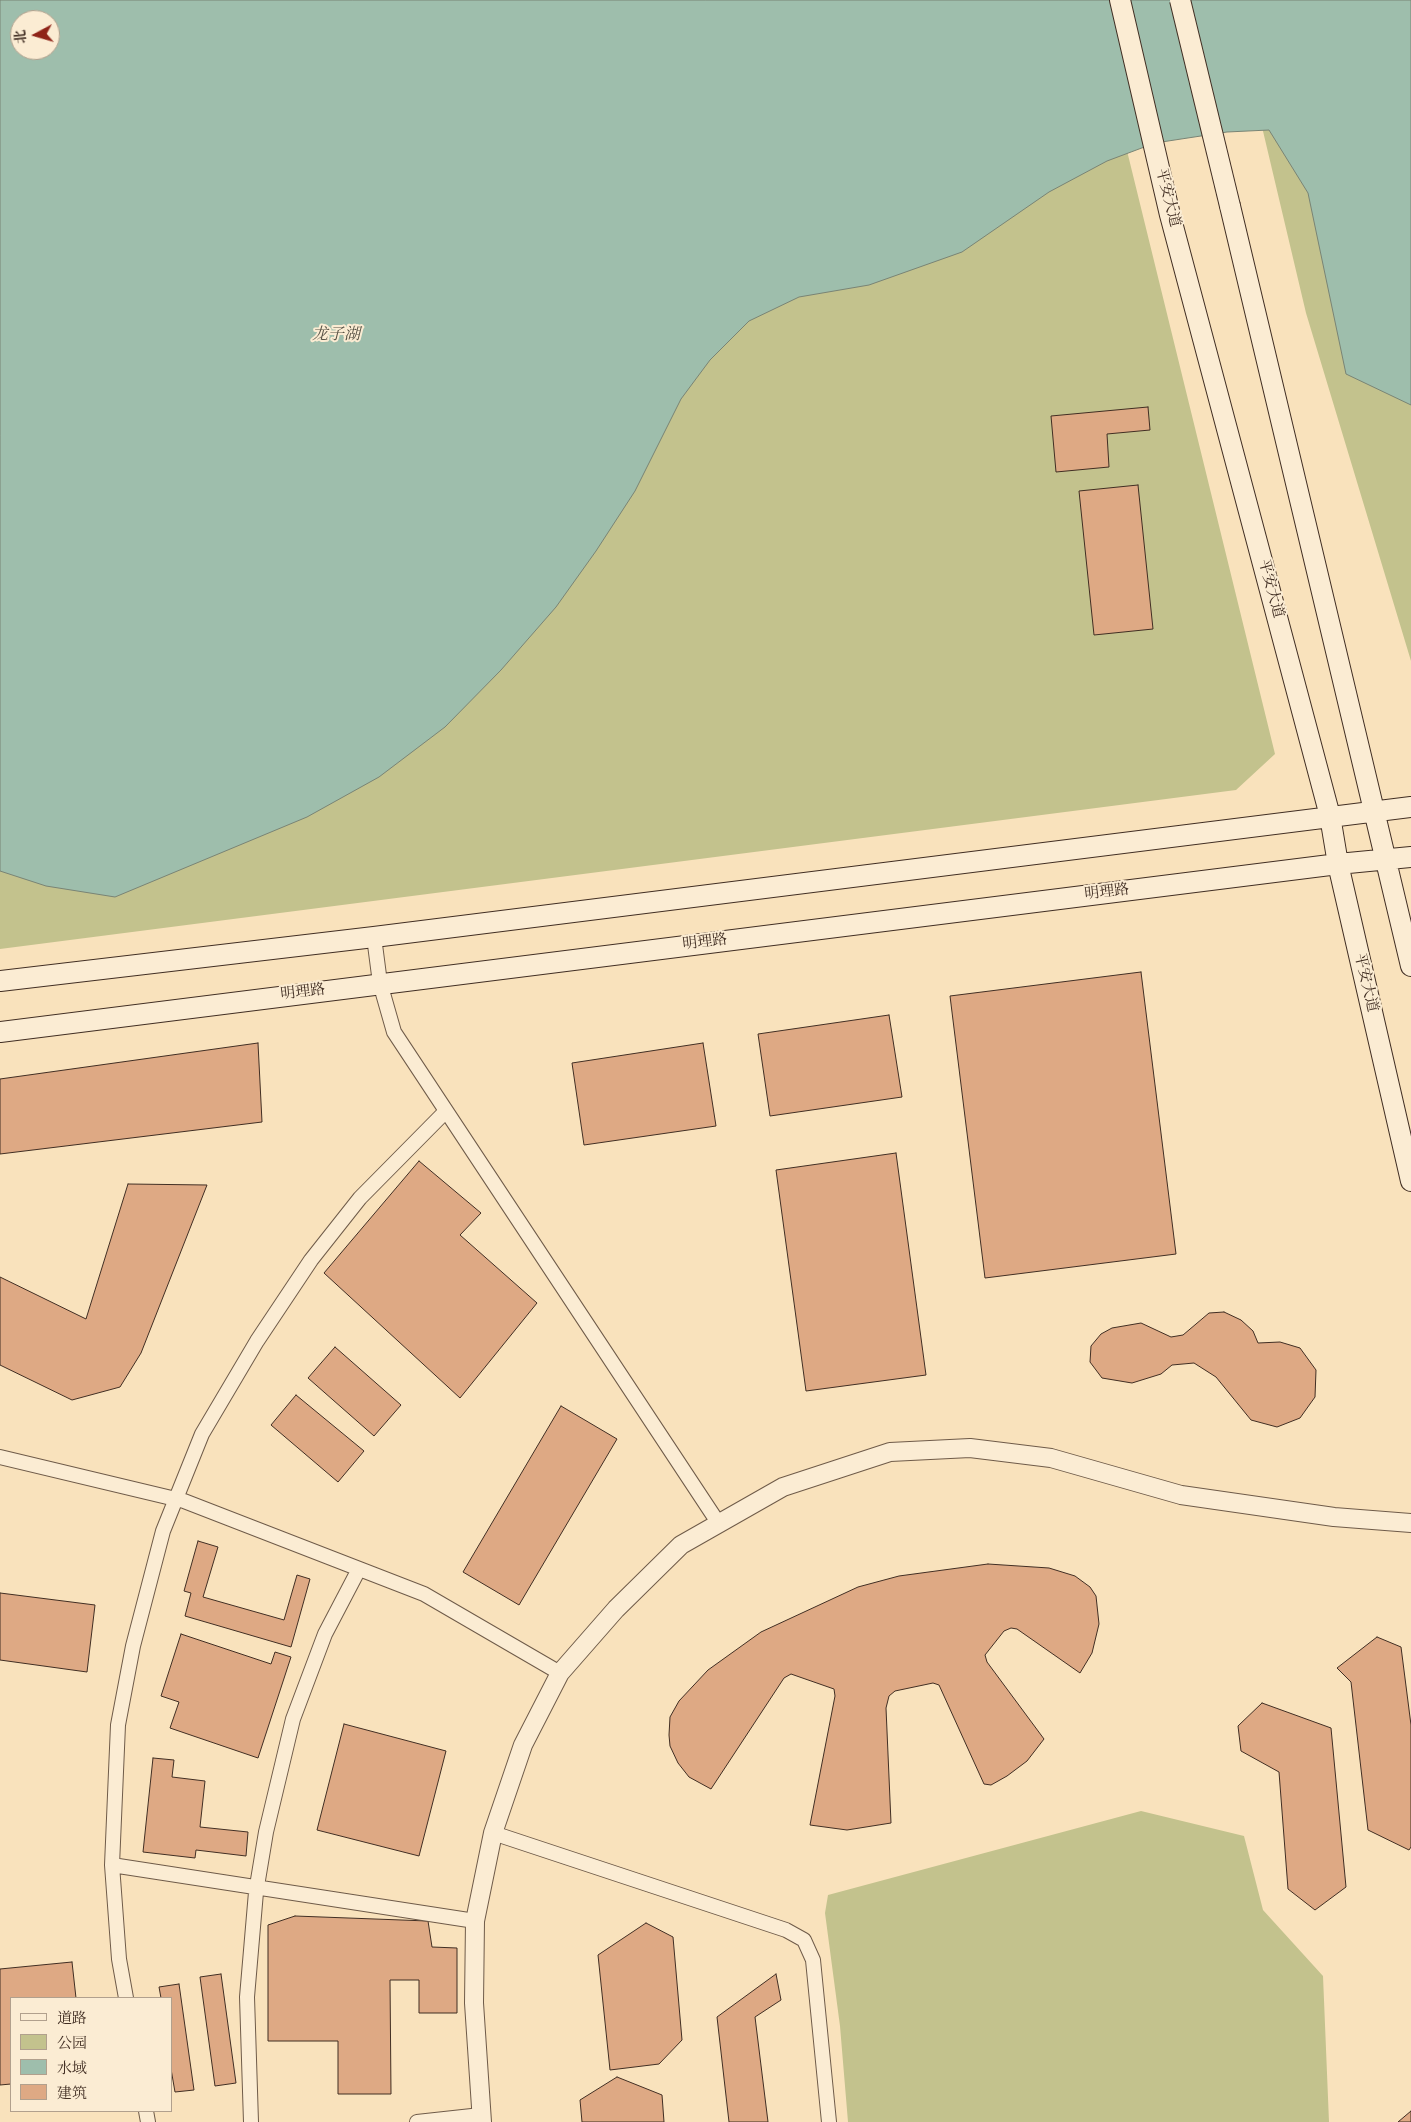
<!DOCTYPE html>
<meta charset="utf-8">
<style>
body{margin:0}
#map{position:relative;width:1411px;height:2122px;overflow:hidden;background:#f9e2bc;font-family:"IM FELL English","Noto Serif SC",serif}
canvas{display:block}
.legend{position:absolute;left:10px;top:1997px;width:162px;height:115px;box-sizing:border-box;background:#fbecd3;border:1px solid #b1a08d;margin:0;padding:6px 9px;list-style:none;font-size:15px;color:#412e23}
.legend li{display:flex;align-items:center;gap:10px;height:25px}
.legend b{width:25px;border:1px solid #b1a08d}
.north{position:absolute;left:10px;top:10px;width:50px;height:50px;box-sizing:border-box;background:#fbecd3;border:1px solid #b1a08d;border-radius:50%;rotate:264deg;font-size:14px;font-weight:700;line-height:20px;text-align:center;color:#412e23}
.north::after{content:'';display:block;margin:auto;width:18px;height:22px;background:#8f2418;clip-path:polygon(50% 0,100% 100%,50% 72%,0 100%)}
</style>
<div id="map">
<canvas width="1411" height="2122"></canvas>
<ul class="legend">
<li><b style="height:6px;background:#fbecd3"></b>道路</li>
<li><b style="height:14px;background:#c3c28d"></b>公园</li>
<li><b style="height:14px;background:#9ebeac"></b>水域</li>
<li><b style="height:14px;background:#dea984"></b>建筑</li>
</ul>
<div class="north">北</div>
</div>
<script>
const ctx = document.querySelector('canvas').getContext('2d');
ctx.lineJoin = 'round';
function fillPath(path, color) { ctx.fillStyle = color; ctx.fill(path, 'evenodd'); }
const shape = rows => new Path2D(rows.map(r => 'M' + r).join(''));
function strokePath(path, color, width, dash) { ctx.strokeStyle = color; ctx.lineWidth = width; ctx.lineCap = dash ? 'butt' : 'round'; ctx.setLineDash(dash || []); ctx.stroke(path); }
function write(font, color, halo, rows, align = 'center') {
  ctx.font = font + ' "IM FELL English","Noto Serif SC",serif'; ctx.lineWidth = 4; ctx.setLineDash([]); ctx.textBaseline = 'middle'; ctx.strokeStyle = halo; ctx.fillStyle = color; for (const [text, x, y, turn = 0] of rows) {
    ctx.save(); ctx.translate(x, y); ctx.rotate((+turn || 0) * Math.PI / 180); ctx.textAlign = isNaN(turn) ? turn : align; if (halo) ctx.strokeText(text, 0, 0); ctx.fillText(text, 0, 0); ctx.restore();
  }
}
fillPath(shape([
 [0,0,1090,0,1275,754,1236,790,0,949],
 [20,20,50,20,50,50,20,50],
 [1232,0,1411,0,1411,661,1306,313],
 [1141,1811,1244,1836,1263,1910,1323,1976,1329,2122,848,2122,840,2026,825,1913,828,1895]
]), '#c3c28d');
const water = shape([
 [0,0,1411,0,1411,405,1346,374,1308,193,1269,130,1227,132,1155,143,1107,161,1049,192,962,252,869,285,799,297,749,321,710,360,681,399,635,491,596,551,556,607,501,670,445,727,379,777,307,817,115,897,46,886,0,871,0,0],
 [20,20,50,20,50,50,20,50,20,20]
]);
fillPath(water, '#9ebeac');
strokePath(water, '#798475', 1);
const building = shape([
 [1148,407,1150,430,1107,434,1109,467,1056,472,1051,416,1148,407],
 [1138,485,1153,629,1094,635,1079,491,1138,485],
 [1141,972,1176,1254,985,1278,950,996,1141,972],
 [889,1015,902,1097,770,1116,758,1034,889,1015],
 [258,1043,262,1122,0,1154,0,1079,258,1043],
 [703,1043,716,1126,584,1145,572,1063,703,1043],
 [896,1153,926,1375,806,1391,776,1170,896,1153],
 [419,1161,481,1213,460,1235,537,1303,460,1398,324,1273,419,1161],
 [128,1184,207,1185,141,1353,120,1387,72,1400,0,1365,0,1277,86,1319,128,1184],
 [1224,1312,1241,1320,1253,1331,1258,1343,1280,1342,1300,1348,1316,1370,1315,1397,1300,1418,1277,1427,1251,1420,1216,1377,1194,1363,1172,1365,1161,1374,1132,1383,1102,1378,1090,1362,1091,1346,1101,1334,1112,1328,1141,1323,1171,1337,1183,1335,1209,1313,1224,1312],
 [335,1347,401,1405,374,1436,308,1378,335,1347],
 [296,1395,364,1451,338,1482,271,1425,296,1395],
 [561,1406,617,1439,519,1605,463,1572,561,1406],
 [198,1541,218,1547,203,1597,284,1620,297,1575,310,1579,291,1647,185,1616,191,1593,184,1591,198,1541],
 [988,1564,1049,1568,1075,1576,1090,1587,1096,1596,1099,1624,1092,1653,1080,1673,1017,1629,1011,1628,1004,1631,985,1655,987,1662,1044,1739,1027,1761,1007,1776,991,1785,984,1784,939,1685,933,1683,895,1691,889,1696,886,1708,891,1823,847,1830,810,1825,835,1696,834,1689,791,1674,784,1678,711,1789,689,1777,678,1763,670,1746,669,1735,670,1717,679,1701,708,1670,761,1632,858,1587,899,1576,988,1564],
 [0,1593,95,1605,87,1672,0,1660,0,1593],
 [181,1634,271,1664,275,1652,291,1657,258,1758,170,1728,179,1702,161,1696,181,1634],
 [1377,1637,1401,1647,1411,1725,1411,1847,1409,1850,1368,1830,1351,1682,1337,1668,1377,1637],
 [1262,1703,1331,1728,1346,1887,1315,1910,1288,1889,1279,1772,1241,1751,1238,1726,1262,1703],
 [344,1724,446,1751,419,1856,317,1830,344,1724],
 [153,1758,174,1760,172,1777,205,1781,200,1827,248,1832,246,1856,196,1850,195,1858,143,1852,153,1758],
 [295,1916,428,1921,432,1947,457,1948,457,2013,419,2013,419,1980,390,1980,391,2094,338,2094,338,2041,268,2041,268,1925,295,1916],
 [646,1923,673,1937,682,2040,659,2064,610,2070,598,1955,646,1923],
 [72,1962,76,1998,11,1998,11,2084,0,2085,0,1969,72,1962],
 [221,1974,236,2083,215,2086,200,1977,221,1974],
 [776,1974,781,2000,755,2017,768,2122,729,2122,717,2017,776,1974],
 [179,1984,194,2090,175,2092,171,2069,171,1998,161,1998,159,1987,179,1984],
 [617,2077,662,2095,664,2122,582,2122,580,2100,617,2077],
 [1411,2111,1411,2122,1398,2122,1411,2111]
]);
fillPath(building, '#dea984');
strokePath(building, '#412e23', 1);
const minor = shape([
 [374,937,380,983,394,1032,719,1524],
 [0,1457,184,1501,424,1594,560,1673],
 [493,1833,786,1930,804,1940,813,1960,829,2122],
 [112,1865,475,1921],
 [126,1998,119,1959,112,1865,118,1725,133,1646,163,1531,202,1434,257,1341,311,1260,360,1198,446,1111],
 [146,2111,148,2122],
 [251,2122,247,1997,256,1892,266,1832,293,1719,325,1634,359,1569],
 [417,2122,481,2115]
]);
const tertiary = shape([
 [482,2122,474,2003,475,1921,493,1833,523,1745,560,1673,616,1609,681,1545,783,1487,890,1452,970,1448,1051,1458,1181,1495,1334,1517,1411,1523]
]);
const secondary = shape([
 [1120,0,1170,215,1330,816,1338,864,1411,1181],
 [1230,206,1411,966],
 [0,981,374,937,1411,807],
 [0,1032,1338,864,1411,857]
]);
strokePath(minor, '#6f5b49', 16);
strokePath(tertiary, '#6f5b49', 20);
strokePath(secondary, '#412e23', 22);
strokePath(minor, '#fbecd3', 14);
strokePath(tertiary, '#fbecd3', 18);
strokePath(secondary, '#fbecd3', 20);
const secondaryBridge = shape([
 [1180,0,1230,206]
]);
strokePath(secondaryBridge, '#412e23', 22, []);
strokePath(secondaryBridge, '#fbecd3', 20);
write('15px', '#412e23', '#fbecd3', [
 ["平安大道",1167,198,76],
 ["平安大道",1270,589,75],
 ["明理路",1107,893,-7],
 ["明理路",705,943,-7],
 ["平安大道",1365,983,77],
 ["明理路",303,993,-7]
]);
write('italic 16px', '#585245', '#fbecd3', [
 ["龙子湖",336,336]
]);
</script>
